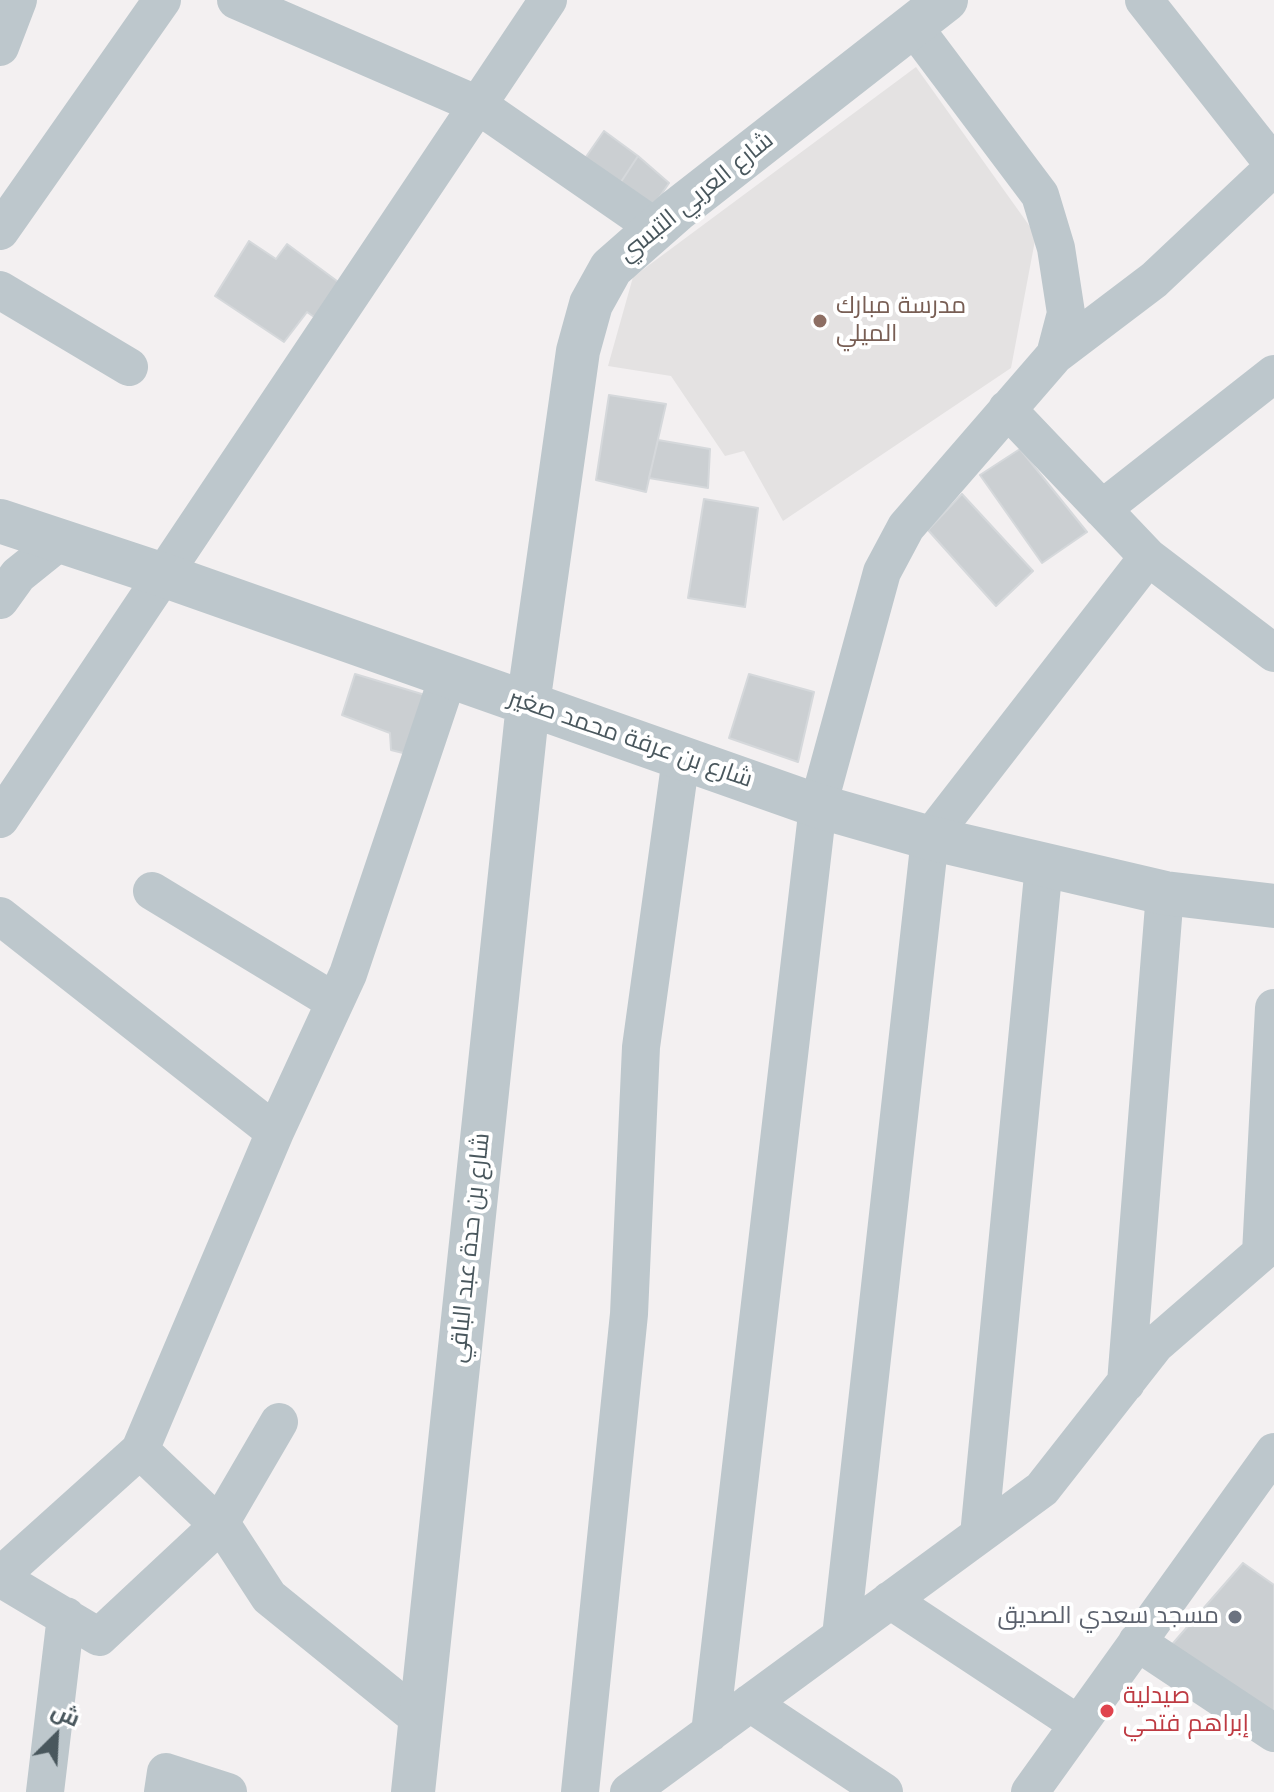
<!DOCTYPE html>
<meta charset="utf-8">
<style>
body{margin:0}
#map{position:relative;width:1274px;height:1792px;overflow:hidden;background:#f3f0f1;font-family:Jost,Cairo,sans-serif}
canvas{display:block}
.north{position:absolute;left:16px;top:1696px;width:80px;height:80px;-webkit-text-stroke:6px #fff;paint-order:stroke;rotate:24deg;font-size:22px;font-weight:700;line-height:32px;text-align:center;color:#49575d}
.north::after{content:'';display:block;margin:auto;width:28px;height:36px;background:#49575d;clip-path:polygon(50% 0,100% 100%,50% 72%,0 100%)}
</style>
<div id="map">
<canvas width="1274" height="1792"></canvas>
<div class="north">ش</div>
</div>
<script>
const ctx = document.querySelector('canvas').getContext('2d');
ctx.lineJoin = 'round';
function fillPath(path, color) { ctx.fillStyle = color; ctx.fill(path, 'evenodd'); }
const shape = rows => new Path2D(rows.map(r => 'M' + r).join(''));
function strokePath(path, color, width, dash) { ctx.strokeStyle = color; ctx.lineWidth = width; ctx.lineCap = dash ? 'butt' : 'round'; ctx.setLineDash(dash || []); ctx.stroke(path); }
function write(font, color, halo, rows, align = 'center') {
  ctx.font = font + ' Jost,Cairo,sans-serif'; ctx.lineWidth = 8; ctx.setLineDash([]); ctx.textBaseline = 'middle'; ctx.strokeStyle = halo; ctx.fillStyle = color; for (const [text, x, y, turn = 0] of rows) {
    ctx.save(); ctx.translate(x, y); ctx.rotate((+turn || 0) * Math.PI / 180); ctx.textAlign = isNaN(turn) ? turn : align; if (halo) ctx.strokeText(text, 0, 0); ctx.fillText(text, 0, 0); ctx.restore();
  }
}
fillPath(shape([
 [916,67,1036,235,1011,368,783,521,744,451,725,456,671,376,608,366,633,277]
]), '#e4e2e2');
const building = shape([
 [604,131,638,156,615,191,579,167,604,131],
 [638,156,669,183,648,214,615,191,638,156],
 [249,241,276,259,287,244,341,284,317,319,307,312,284,342,215,296,249,241],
 [609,395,666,404,646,492,596,480,609,395],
 [658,440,710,449,708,488,649,478,658,440],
 [1020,449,1087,532,1042,563,980,475,1020,449],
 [962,494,1033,571,996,606,928,530,962,494],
 [704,499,758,508,745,607,688,598,704,499],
 [355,674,425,695,411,755,391,750,390,733,342,715,355,674],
 [749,674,814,692,798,762,729,738,749,674],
 [1243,1563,1274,1585,1274,1723,1168,1649,1243,1563]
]);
fillPath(building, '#cbcfd2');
strokePath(building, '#d5d8db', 2);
strokePath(shape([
 [236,0,478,105,656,228],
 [1144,0,1274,165],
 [0,47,18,0],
 [0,231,162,0],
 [0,290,129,367],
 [1055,355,1154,280,1274,167],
 [1007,409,1148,557,1274,653],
 [1102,509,1274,374],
 [0,600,18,575,59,542],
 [0,819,548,0],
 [152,891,335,1002],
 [0,916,275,1132],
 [1126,1383,1165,893],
 [140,1450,228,1534,269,1597,421,1720],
 [979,1535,1044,865],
 [0,1576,140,1450,275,1132,348,974,448,677],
 [0,1578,99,1637,219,1525,279,1422],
 [890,1600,1078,1724],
 [841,1636,930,838,1148,557],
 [1137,1642,1274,1733],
 [750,1703,884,1792],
 [710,1733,818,806,882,572,906,527,1055,355,1066,313,1056,248,1040,195,913,26],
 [45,1792,66,1616],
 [163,1792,166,1772,228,1792],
 [580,1792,629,1314,641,1047,681,758],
 [629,1792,1042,1489,1155,1345,1261,1253,1274,1008],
 [1030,1792,1274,1452]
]), '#bdc7cc', 38);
strokePath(shape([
 [0,521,163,575,818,806,930,838,1165,893,1274,906],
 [413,1792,528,704,578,351,591,304,611,268,677,210,946,0]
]), '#bdc7cc', 44);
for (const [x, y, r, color] of [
 [820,321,8,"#8d6e63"],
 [1235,1617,8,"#6b7280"],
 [1107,1711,8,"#e0444e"]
]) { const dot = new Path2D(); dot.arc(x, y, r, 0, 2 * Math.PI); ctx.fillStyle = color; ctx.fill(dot); strokePath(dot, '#fff', 3); }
write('24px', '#49575d', '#fff', [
 ["شارع العربي التبسي",697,198,-39],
 ["شارع بن عرفة محمد صغير",630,740,19],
 ["شارع بن حدة عبد الباقي",471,1248,-84]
]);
write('24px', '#785e54', '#fff', [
 ["مدرسة مبارك",836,307],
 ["الميلي",836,335]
], 'left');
write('24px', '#5b616d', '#fff', [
 ["مسجد سعدي الصديق",1219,1617]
], 'right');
write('24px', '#be3a42', '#fff', [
 ["صيدلية",1123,1697],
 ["إبراهم فتحي",1123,1725]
], 'left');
</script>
